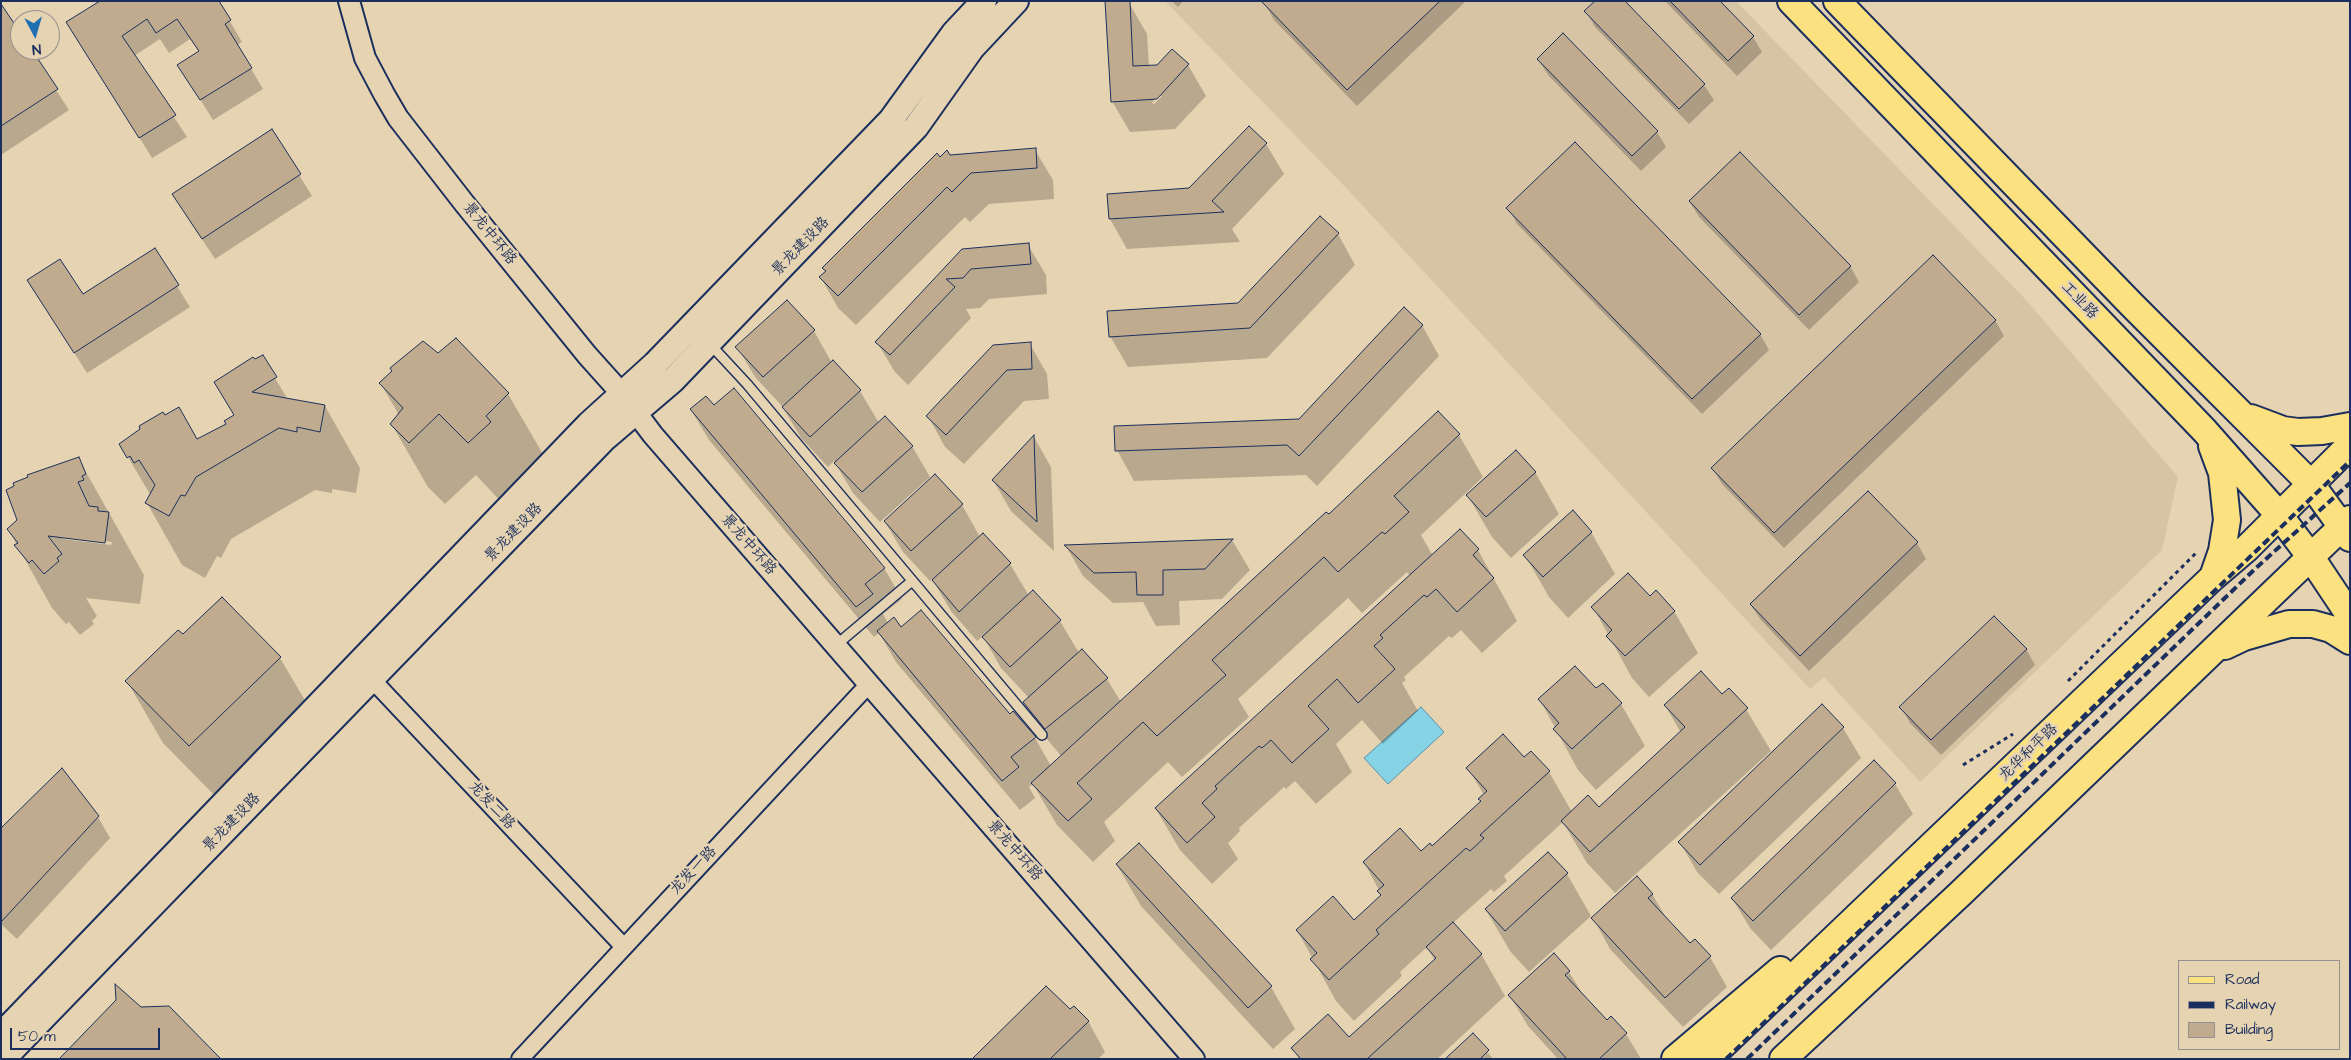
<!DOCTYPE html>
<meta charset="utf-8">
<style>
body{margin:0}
#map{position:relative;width:2351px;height:1060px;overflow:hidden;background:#e6d3b1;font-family:"Architects Daughter",sans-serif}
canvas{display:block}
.frame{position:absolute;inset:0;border:2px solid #1b2f5e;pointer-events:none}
.legend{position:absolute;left:2178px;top:960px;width:162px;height:90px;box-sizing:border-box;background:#e6d3b1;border:1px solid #959190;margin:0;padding:6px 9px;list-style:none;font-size:15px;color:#1b2f5e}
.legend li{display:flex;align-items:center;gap:10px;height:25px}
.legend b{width:25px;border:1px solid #959190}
.north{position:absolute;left:10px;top:10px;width:50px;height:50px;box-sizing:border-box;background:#e6d3b1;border:1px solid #959190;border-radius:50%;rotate:174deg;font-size:14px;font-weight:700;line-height:20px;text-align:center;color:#1b2f5e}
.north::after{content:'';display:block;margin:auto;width:18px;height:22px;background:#1f6fb2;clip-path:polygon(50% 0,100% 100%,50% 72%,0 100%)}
.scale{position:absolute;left:10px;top:1028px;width:150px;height:22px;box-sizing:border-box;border:2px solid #1b2f5e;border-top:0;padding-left:6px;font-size:15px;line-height:18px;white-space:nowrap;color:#1b2f5e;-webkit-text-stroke:4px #e6d3b1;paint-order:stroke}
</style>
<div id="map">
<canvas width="2351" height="1060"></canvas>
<div class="frame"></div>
<ul class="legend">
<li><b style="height:6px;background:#fbe180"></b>Road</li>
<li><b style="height:6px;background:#1b2f5e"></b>Railway</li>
<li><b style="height:14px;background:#c1ab8e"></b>Building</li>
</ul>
<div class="north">N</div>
<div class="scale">50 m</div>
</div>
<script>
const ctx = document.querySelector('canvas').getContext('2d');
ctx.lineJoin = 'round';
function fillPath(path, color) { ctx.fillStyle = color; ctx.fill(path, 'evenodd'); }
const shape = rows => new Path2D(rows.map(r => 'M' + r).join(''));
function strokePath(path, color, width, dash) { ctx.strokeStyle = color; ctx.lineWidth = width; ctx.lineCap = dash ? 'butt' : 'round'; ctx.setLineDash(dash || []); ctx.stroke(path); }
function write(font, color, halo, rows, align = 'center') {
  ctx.font = font + ' "Architects Daughter","LXGW WenKai TC",sans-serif'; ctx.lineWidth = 5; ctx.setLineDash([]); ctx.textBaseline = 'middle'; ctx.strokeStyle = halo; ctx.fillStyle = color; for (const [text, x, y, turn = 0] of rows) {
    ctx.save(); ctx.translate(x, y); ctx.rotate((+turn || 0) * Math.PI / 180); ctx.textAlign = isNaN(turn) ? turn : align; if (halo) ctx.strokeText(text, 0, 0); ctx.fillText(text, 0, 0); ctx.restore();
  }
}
fillPath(shape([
 [1165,1,1736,1,2027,301,2178,477,2162,550,1920,782,1824,677,1810,689,1350,192]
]), '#d7c4a5');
const water = shape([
 [1421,707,1444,732,1388,784,1364,758,1421,707]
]);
fillPath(water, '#85d3e4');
strokePath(water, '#5b91ae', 1);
fillPath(shape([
 [218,1,242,42,237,45,263,89,213,120,179,65,199,52,190,39,169,53,160,39,134,56,187,137,152,158,68,22],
 [1172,1,1183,1,1178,7],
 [1267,1,1466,1,1357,106,1274,20,1265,4],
 [1624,1,1704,85,1714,100,1689,124,1595,27,1586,11],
 [1665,1,1719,1,1753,37,1762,52,1737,76],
 [1129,3,1147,34,1149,67,1158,66,1172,51,1188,65,1206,96,1175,129,1130,132,1112,101],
 [1158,96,1162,96,1154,104,1152,103],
 [1,7,20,35,20,50,30,50,69,110,1,155],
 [1538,59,1657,132,1666,147,1641,171,1548,75],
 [272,131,312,196,215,259,186,215],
 [1266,144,1284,174,1232,229,1240,242,1127,249,1110,219,1190,190],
 [1035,150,1053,180,1054,199,989,204,970,222,965,217,856,325,838,308,821,278,826,272,824,268,950,156],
 [1690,202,1850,266,1859,282,1809,330,1699,217],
 [1508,208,1760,334,1769,350,1702,414,1517,224],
 [1338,234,1355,265,1267,358,1128,367,1110,336,1239,305],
 [1028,245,1046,275,1047,294,989,299,980,308,966,309,971,318,908,385,895,372,877,342,963,250],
 [154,250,190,307,87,373,28,280,83,296],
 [1995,320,2004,336,1784,548,1722,484,1713,469],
 [1422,325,1439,356,1317,486,1306,475,1134,481,1117,450,1299,421],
 [814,331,832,363,860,391,879,423,912,446,930,477,880,522,853,493,834,461,828,467,801,438,782,406,755,377,737,347],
 [456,340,508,394,544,456,504,505,476,475,445,504,428,487,392,425,399,415,381,384,438,354],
 [1030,344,1047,374,1049,399,1024,401,964,464,945,447,928,416],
 [262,356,288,400,325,406,360,468,356,493,332,489,332,493,315,490,231,539,221,558,217,556,205,578,182,565,147,503,151,496,121,445,197,440,228,424,235,416,254,361],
 [714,407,884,568,902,599,883,614,888,623,901,628,1035,738,1051,766,1062,757,1042,733,1024,703,1029,698,1001,668,983,636,977,641,951,611,932,579,930,581,903,552,885,522,935,476,962,505,980,537,983,535,1010,564,1029,596,1060,621,1079,653,1081,651,1107,679,1121,702,1328,516,1438,413,1459,435,1483,477,1421,535,1433,556,1460,531,1478,550,1517,621,1482,653,1461,630,1452,638,1449,636,1404,677,1406,680,1402,683,1418,711,1383,744,1362,720,1336,744,1352,772,1316,804,1295,781,1286,789,1284,787,1239,828,1240,831,1228,843,1238,859,1212,884,1180,850,1156,809,1410,576,1407,572,1362,613,1348,598,1238,699,1249,717,1182,777,1168,762,1104,822,1115,841,1093,862,1057,825,1033,784,1029,787,1035,798,1020,810,896,662,879,633,874,637,709,440,691,410],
 [1034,437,1051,467,1054,551,1011,511,993,480],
 [78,458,144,575,140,604,86,598,97,616,92,621,94,624,80,635,69,622,66,624,52,608,8,529],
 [63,536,112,542,111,545,63,539],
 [1535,472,1559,514,1511,558,1492,537,1468,496],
 [1591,532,1615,574,1568,618,1549,597,1525,555],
 [1232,540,1250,570,1222,599,1179,601,1180,625,1156,626,1143,602,1113,603,1083,576,1066,546],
 [1917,543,1926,559,1809,671,1761,620,1751,605],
 [1593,607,1674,611,1698,653,1649,697,1632,678],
 [183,636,280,658,316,719,226,807,163,743,127,681],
 [2026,649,2035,665,1941,755,1910,723,1901,707],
 [1596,690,1621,704,1645,746,1596,790,1578,770,1540,700],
 [1722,695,1746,709,1771,751,1615,893,1587,863,1563,822,1504,876,1507,881,1494,892,1491,889,1453,923,1481,954,1505,996,1437,1059,1299,1059,1293,1048,1349,1039,1435,961,1427,947,1400,972,1402,976,1354,1021,1336,1001,1297,930,1354,921,1382,896,1364,862,1420,853,1432,847,1482,802,1484,795,1468,768,1524,759,1549,772,1572,812,1599,808,1681,733,1665,705],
 [1843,728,1861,758,1719,894,1697,872,1680,842],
 [1895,784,1913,814,1771,950,1750,928,1732,898],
 [98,817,110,838,17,939,1,924,1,850],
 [1548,853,1567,874,1591,916,1529,972,1510,951,1486,910],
 [1117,865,1271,987,1295,1029,1273,1049,1141,906],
 [1652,894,1668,921,1690,945,1710,957,1727,987,1683,1027,1610,949,1593,918],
 [1569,972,1585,998,1606,1022,1611,1018,1626,1034,1641,1059,1558,1059,1528,1026,1510,996],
 [1088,1021,1105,1052,1098,1059,973,1059],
 [1473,1035,1493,1059,1447,1059]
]), '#0003');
const building = shape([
 [100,1,219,1,231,20,225,24,252,68,200,100,177,65,199,51,177,19,156,33,147,19,122,36,176,115,139,138,66,22,100,1],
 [1105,1,1130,1,1133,66,1157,65,1172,49,1189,64,1157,99,1111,102,1105,1],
 [1261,1,1440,1,1347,90,1261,1],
 [1595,1,1625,1,1705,84,1679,109,1584,11,1595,1],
 [1670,1,1720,1,1754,36,1728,61,1670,1],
 [1,4,20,32,20,50,32,50,58,89,1,126,1,4],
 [1563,33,1658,131,1632,156,1537,59,1563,33],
 [1249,126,1267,143,1212,201,1224,212,1109,219,1107,194,1189,188,1249,126],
 [272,129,301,174,202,239,172,194,272,129],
 [1575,142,1761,334,1692,399,1506,208,1575,142],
 [1036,148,1037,168,971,173,952,192,947,187,838,296,819,277,826,271,822,268,937,153,940,157,947,150,950,155,1036,148],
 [1740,152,1851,266,1799,315,1689,201,1740,152],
 [1320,216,1339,233,1250,328,1109,337,1107,311,1238,303,1320,216],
 [1029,243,1031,264,971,269,963,278,946,279,955,287,890,355,875,342,962,249,1029,243],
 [155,248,179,285,74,353,27,280,60,259,83,294,155,248],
 [1933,255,1996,320,1774,533,1711,468,1933,255],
 [787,300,815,330,763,377,735,347,787,300],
 [1404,307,1423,325,1299,456,1287,445,1115,451,1114,426,1299,419,1404,307],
 [456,338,509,393,486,416,491,422,468,443,439,414,409,443,390,424,403,408,379,383,392,371,390,368,423,341,438,353,456,338],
 [1031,342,1032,369,1007,370,946,435,926,416,993,345,1031,342],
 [263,355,277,377,252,392,325,405,320,432,297,427,297,432,279,428,196,477,185,496,181,495,169,516,145,503,155,485,139,460,134,463,130,456,127,458,119,444,140,429,139,426,163,412,165,415,179,407,197,439,226,424,224,421,234,415,214,382,253,357,255,359,263,355],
 [833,360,861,390,810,437,782,407,833,360],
 [734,388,885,568,865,584,873,594,856,607,690,409,706,396,714,405,734,388],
 [1438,411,1460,434,1394,496,1409,512,1385,534,1382,532,1338,572,1324,557,1212,660,1226,675,1157,736,1143,722,1077,783,1092,799,1068,821,1031,783,1326,512,1329,514,1438,411],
 [885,416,913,446,862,492,834,463,885,416],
 [1034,435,1036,502,1037,522,992,480,1034,435],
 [1516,450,1536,472,1486,517,1466,495,1516,450],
 [79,457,86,474,82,476,84,480,78,482,89,506,98,507,98,511,109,512,105,543,48,536,62,554,57,558,59,561,44,574,32,560,29,563,14,545,18,543,7,529,17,520,6,490,14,486,13,483,28,477,27,475,79,457],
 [935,474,963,504,911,551,884,521,935,474],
 [1868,491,1918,542,1800,656,1750,604,1868,491],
 [1573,510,1592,532,1543,577,1523,555,1573,510],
 [1460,529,1479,549,1473,555,1494,578,1457,612,1436,589,1427,597,1424,595,1380,635,1383,638,1374,646,1395,669,1358,703,1337,679,1308,706,1329,729,1292,763,1271,740,1262,748,1259,746,1215,786,1217,789,1202,803,1215,817,1187,843,1155,808,1460,529],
 [983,533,1011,563,959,612,932,580,983,533],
 [1233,539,1205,569,1163,570,1163,595,1137,595,1136,572,1094,573,1064,545,1233,539],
 [1628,573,1650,596,1656,590,1675,611,1625,656,1606,636,1612,630,1591,607,1628,573],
 [1033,590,1061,620,1010,667,982,637,1033,590],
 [222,597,281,657,189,746,125,681,178,630,183,634,222,597],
 [921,610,1010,714,1013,711,1036,737,1011,757,1019,767,1002,781,877,631,894,617,901,627,921,610],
 [1994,616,2027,649,1931,740,1899,707,1994,616],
 [1082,649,1108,678,1045,729,1023,702,1082,649],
 [1575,666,1596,688,1603,683,1622,703,1572,749,1553,729,1559,723,1538,699,1575,666],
 [1701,671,1722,694,1729,688,1748,708,1590,852,1561,821,1588,795,1599,807,1685,727,1664,705,1701,671],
 [1822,704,1844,727,1700,865,1678,842,1822,704],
 [1503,734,1524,757,1531,751,1550,771,1480,835,1484,838,1470,851,1466,848,1376,930,1379,934,1329,980,1310,959,1317,953,1296,930,1333,896,1354,920,1381,895,1377,891,1384,885,1363,862,1400,828,1421,851,1430,843,1432,846,1481,801,1478,799,1487,791,1466,768,1503,734],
 [1874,760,1896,783,1753,921,1731,898,1874,760],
 [62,768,99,816,1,922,1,828,62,768],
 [1139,843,1272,986,1248,1008,1116,864,1139,843],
 [1548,852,1568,873,1505,931,1485,909,1548,852],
 [1637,876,1653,894,1648,898,1690,943,1695,939,1711,956,1665,998,1591,918,1637,876],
 [1453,922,1482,954,1367,1059,1301,1059,1291,1048,1328,1014,1349,1037,1436,958,1426,947,1453,922],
 [1554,953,1570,971,1565,975,1607,1020,1611,1016,1627,1033,1599,1059,1567,1059,1508,995,1554,953],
 [115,984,141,1007,169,1006,221,1059,59,1059,116,1000,115,984],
 [1046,986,1070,1009,1074,1006,1089,1021,1050,1059,972,1059,1046,986],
 [1473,1033,1489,1050,1480,1059,1445,1059,1473,1033]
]);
fillPath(building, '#c1ab8e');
strokePath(building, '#1b2f5e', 1);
const service = shape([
 [709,343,747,384,1042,735],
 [835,646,912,581]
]);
const minor = shape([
 [365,672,624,947],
 [520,1059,869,684]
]);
const tertiary = shape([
 [349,1,365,58,384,94,398,118,464,203,587,355,622,394,653,435,1194,1059]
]);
const secondary = shape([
 [1,1035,589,424,655,364,891,120,954,33,984,1],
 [3,1059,605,438,673,380,916,127,972,48,1016,1]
]);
const primary = shape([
 [1791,1,2204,430,2279,515,2310,556,2350,616],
 [1837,1,2132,305,2311,484,2350,538],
 [2251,418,2283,430,2298,432,2322,431,2350,426],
 [2212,446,2222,473,2227,520,2222,551,2213,577],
 [2225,646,2244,637,2289,624,2313,624,2331,629,2350,641],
 [1675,1059,1780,970],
 [1708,1059,2213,577,2247,548,2350,445],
 [1783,1059,1961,893,2350,519]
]);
strokePath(service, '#1b2f5e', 12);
strokePath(minor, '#1b2f5e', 20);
strokePath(tertiary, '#1b2f5e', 24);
strokePath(secondary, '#1b2f5e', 28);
strokePath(primary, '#1b2f5e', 30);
strokePath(shape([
 [2068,681,2196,553],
 [1963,765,2013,734]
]), '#1b2f5e', 3, [4, 4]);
strokePath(service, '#e6d3b1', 9);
strokePath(minor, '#e6d3b1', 16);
strokePath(tertiary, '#e6d3b1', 20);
strokePath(secondary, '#e6d3b1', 24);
strokePath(primary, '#fbe180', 26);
strokePath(shape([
 [1726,1059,2350,461],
 [1747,1059,2256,568,2350,483]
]), '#1b2f5e', 4, [8, 4]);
write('15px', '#1b2f5e', '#e6d3b1', [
 ["景龙中环路",489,234,51],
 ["景龙建设路",801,247,-46],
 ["工业路",2079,301,46],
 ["景龙建设路",514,533,-46],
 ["景龙中环路",748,545,49],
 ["龙华和平路",2029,753,-44],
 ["龙发二路",491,806,47],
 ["景龙建设路",232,823,-46],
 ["景龙中环路",1014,851,49],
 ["龙发一路",694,871,-47]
]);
</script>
